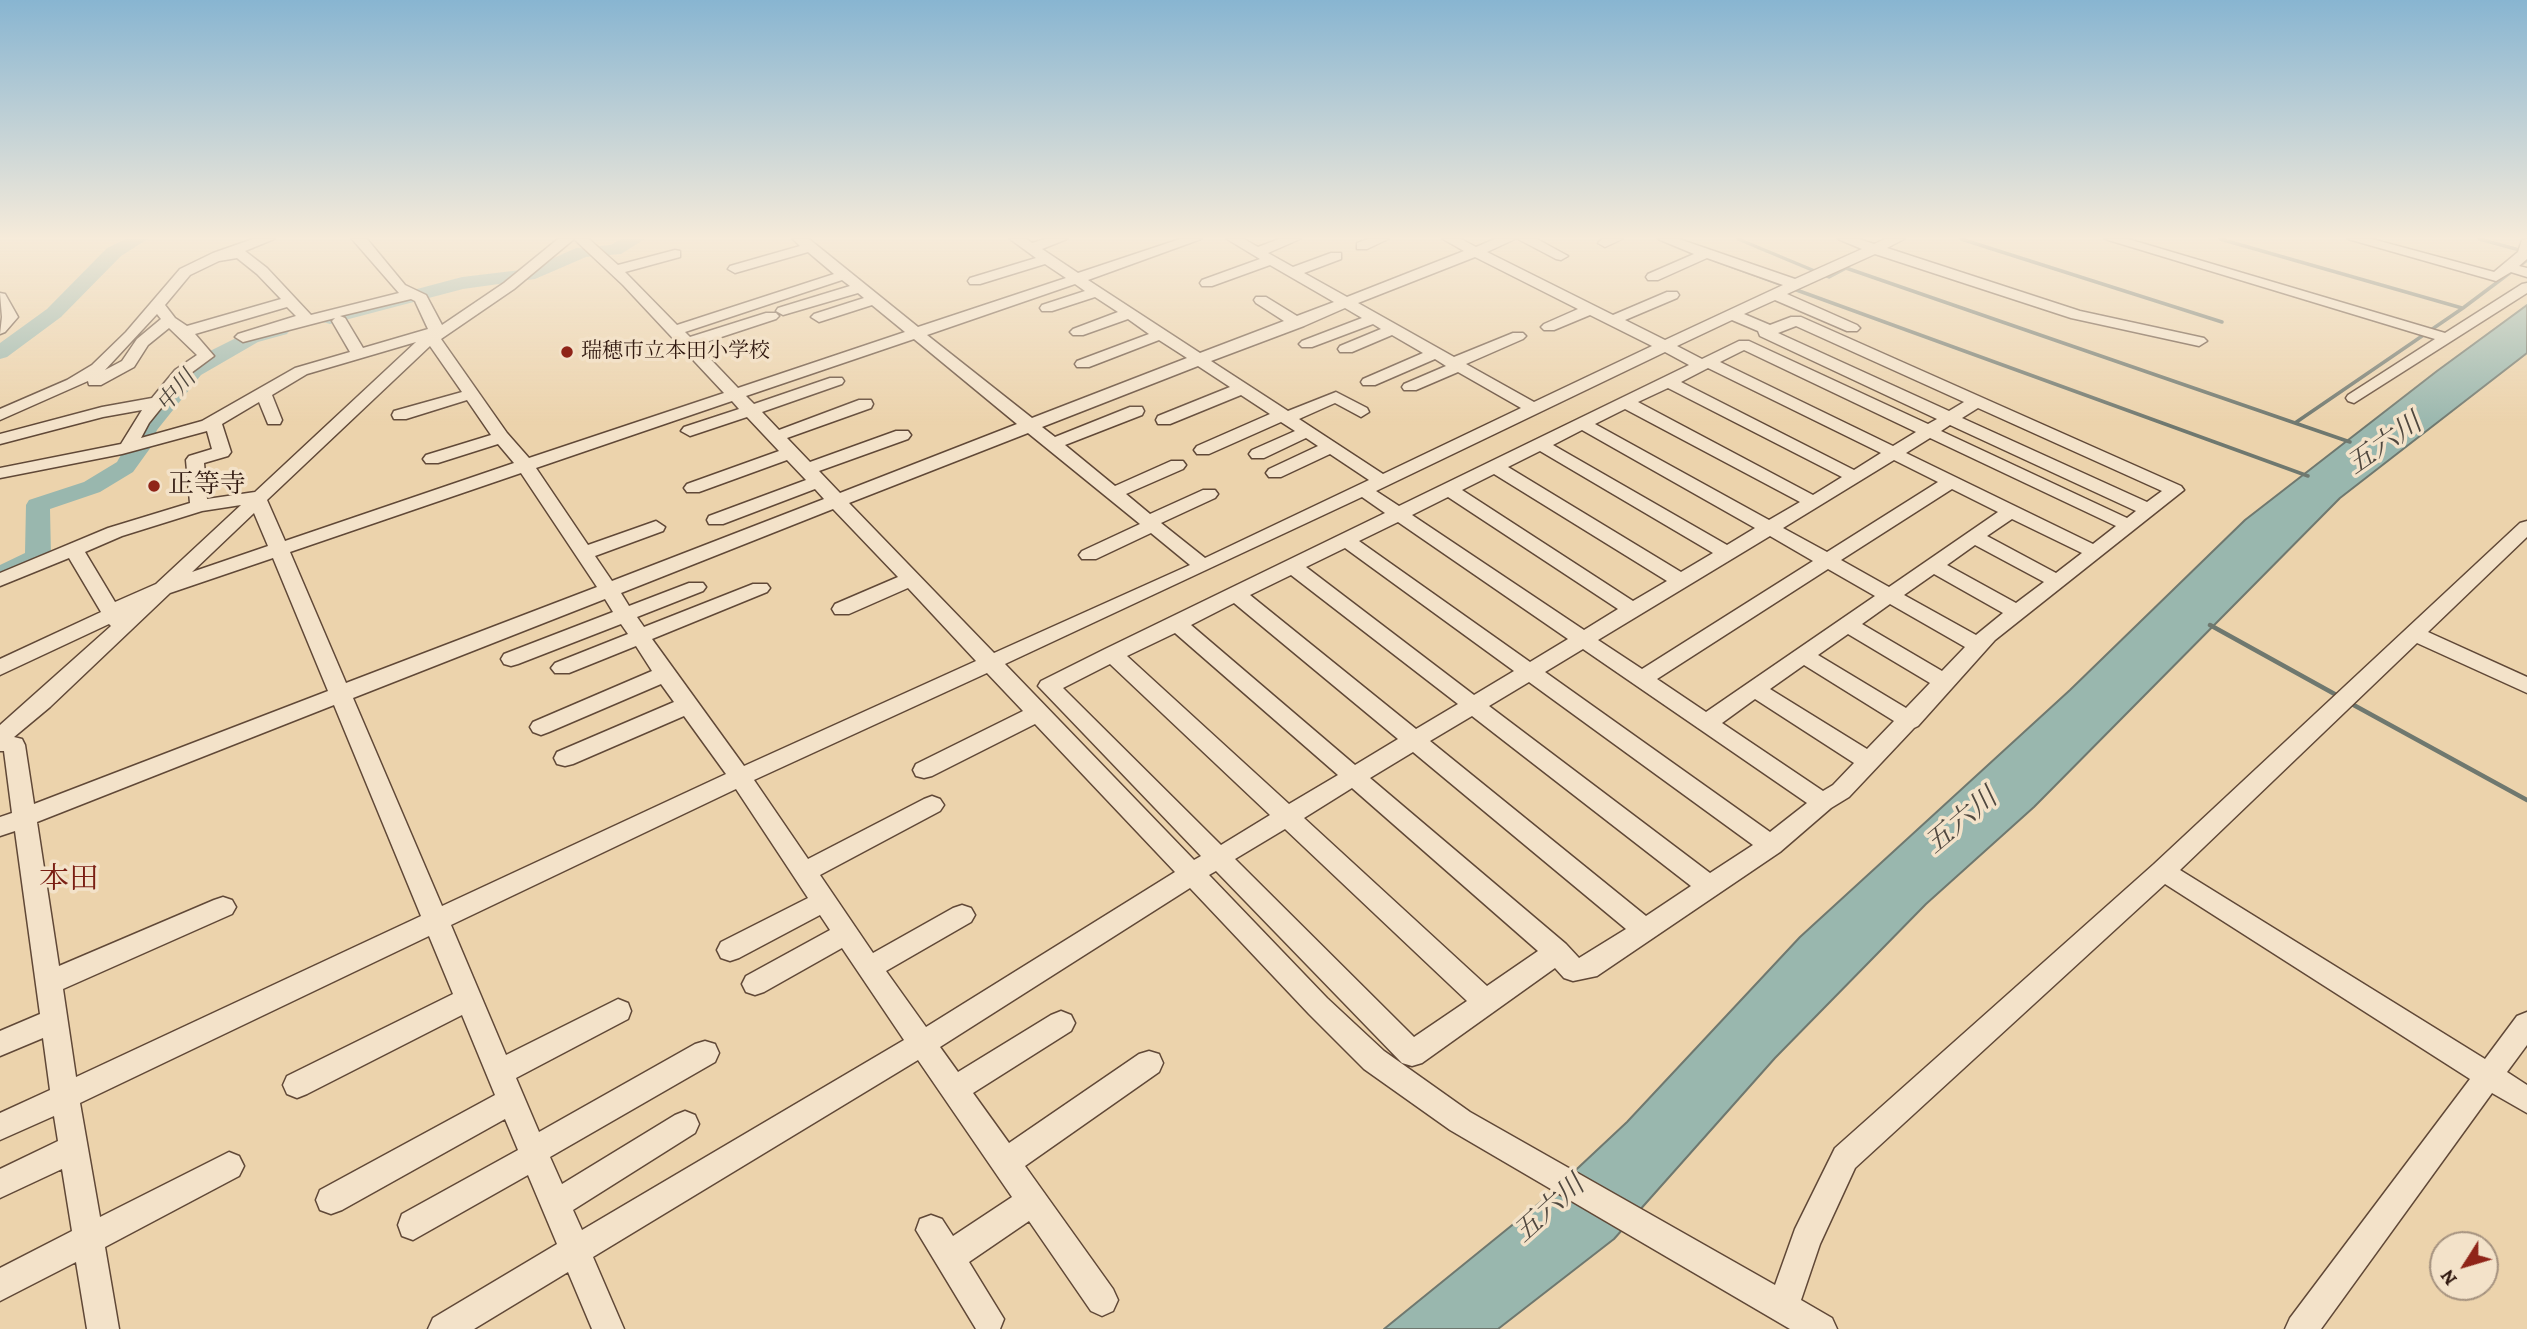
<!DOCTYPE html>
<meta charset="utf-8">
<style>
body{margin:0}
#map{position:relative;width:2527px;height:1329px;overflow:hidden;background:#ecd3ac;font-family:Alegreya,serif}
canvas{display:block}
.north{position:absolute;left:2429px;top:1231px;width:70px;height:70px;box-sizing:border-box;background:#f3e2c9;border:2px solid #a5927f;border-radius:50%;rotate:233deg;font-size:19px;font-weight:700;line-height:28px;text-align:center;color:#311910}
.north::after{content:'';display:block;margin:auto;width:24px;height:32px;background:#8f2418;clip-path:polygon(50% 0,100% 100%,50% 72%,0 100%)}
</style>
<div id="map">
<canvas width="2527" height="1329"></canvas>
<div class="north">N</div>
</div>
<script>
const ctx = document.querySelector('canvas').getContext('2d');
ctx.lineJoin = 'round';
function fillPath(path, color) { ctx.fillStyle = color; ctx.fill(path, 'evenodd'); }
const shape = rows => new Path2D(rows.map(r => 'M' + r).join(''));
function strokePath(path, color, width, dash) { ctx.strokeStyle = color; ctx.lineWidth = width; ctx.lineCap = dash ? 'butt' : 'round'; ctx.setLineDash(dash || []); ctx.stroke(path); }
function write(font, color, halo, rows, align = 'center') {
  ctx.font = font + ' Alegreya,"Noto Serif JP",serif'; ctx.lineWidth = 7; ctx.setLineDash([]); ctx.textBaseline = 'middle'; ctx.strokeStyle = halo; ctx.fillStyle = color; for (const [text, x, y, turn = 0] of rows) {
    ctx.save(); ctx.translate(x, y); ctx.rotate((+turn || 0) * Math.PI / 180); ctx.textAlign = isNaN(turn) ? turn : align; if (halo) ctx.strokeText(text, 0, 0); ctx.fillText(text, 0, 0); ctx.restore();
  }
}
const water = shape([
 [2527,305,2527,353,2340,498,2034,807,1926,904,1775,1058,1614,1239,1498,1329,1384,1329,1548,1196,1627,1122,1800,937,2070,690,2245,520,2437,371,2527,305]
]);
fillPath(water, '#99b7ae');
strokePath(water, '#6f786f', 2);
strokePath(shape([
 [1738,239,1829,277,1846,268,2350,442],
 [1961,239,2222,322],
 [2220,239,2462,308],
 [2479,239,2527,252],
 [1714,260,2308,476],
 [2295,423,2463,308,2527,260]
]), '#6f786f', 3.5);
strokePath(shape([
 [2210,625,2340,697],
 [2350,703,2527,800]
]), '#6f786f', 4.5);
fillPath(shape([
 [125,239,148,239,121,256,61,317,7,357,0,359,0,343,47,309,107,248,125,239],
 [621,239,645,239,621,254,586,257,535,279,463,289,330,324,323,322,320,318,323,314,462,277,529,269,576,248,610,245,621,239],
 [280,324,287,326,290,330,287,334,258,342,201,375,157,430,151,447,133,472,100,492,50,509,51,557,47,563,0,583,0,565,25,553,26,505,29,500,84,482,117,462,138,424,185,365,200,356,244,334,280,324]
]), '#99b7ae');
const minor = shape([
 [253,239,274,239,245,251,267,268,311,315,399,293,352,239,367,239,405,285,426,295,442,325,504,283,558,239,574,239,514,289,441,339,507,433,529,458,724,393,623,285,574,239,589,239,618,265,675,250,680,251,680,257,625,272,677,325,834,274,808,252,735,273,728,269,730,266,800,246,793,239,809,239,918,327,1066,278,1045,264,980,284,970,284,968,281,970,278,1036,258,1010,239,1027,239,1032,243,1045,239,1067,239,1042,249,1078,273,1180,239,1201,239,1088,280,1200,353,1284,321,1256,303,1254,300,1256,297,1266,297,1297,316,1334,302,1270,265,1212,286,1202,286,1200,283,1202,280,1260,259,1227,239,1244,239,1258,247,1279,239,1300,239,1268,253,1293,267,1331,253,1341,253,1341,259,1304,273,1347,297,1464,251,1443,239,1461,239,1476,247,1495,239,1515,239,1487,252,1613,315,1667,292,1677,292,1679,295,1677,298,1625,320,1665,340,1783,285,1707,258,1658,280,1648,280,1646,277,1648,274,1694,254,1658,239,1679,239,1795,279,1862,249,1838,239,1859,239,1874,244,1885,239,1904,239,1887,248,2080,311,2204,338,2207,341,2199,346,2071,318,1875,254,1787,294,1857,325,1860,328,1857,331,1847,331,1775,300,1744,314,1770,325,1791,317,1801,317,2181,486,2184,490,1995,640,1918,726,1914,728,1849,797,1831,808,1780,852,1597,976,1573,981,1564,978,1555,968,1422,1063,1412,1066,1402,1063,1216,871,1209,875,1327,998,1384,1051,1470,1112,1775,1285,1795,1229,1835,1148,2154,864,2520,523,2527,521,2527,537,2428,632,2527,677,2527,693,2417,643,2180,870,2485,1059,2517,1016,2527,1012,2527,1045,2507,1072,2527,1085,2527,1113,2492,1093,2321,1329,2285,1329,2290,1318,2470,1079,2165,884,1855,1168,1820,1244,1801,1300,1832,1318,1837,1329,1790,1329,1450,1130,1364,1069,1309,1014,1190,888,940,1047,958,1072,1051,1015,1061,1011,1071,1015,1075,1023,1071,1031,973,1093,1009,1143,1139,1054,1149,1051,1159,1054,1163,1063,1159,1072,1025,1166,1113,1289,1118,1300,1113,1311,1102,1316,1091,1311,1029,1221,969,1262,1004,1319,1000,1329,976,1329,916,1230,920,1219,931,1215,942,1219,953,1236,1012,1197,918,1060,593,1257,624,1329,592,1329,568,1272,474,1329,428,1329,433,1318,557,1244,528,1175,413,1240,402,1236,398,1225,402,1214,518,1150,505,1119,342,1210,331,1214,320,1210,316,1200,320,1190,495,1095,462,1015,307,1094,297,1098,287,1094,283,1085,287,1076,453,994,429,936,80,1103,100,1217,229,1152,239,1156,244,1166,239,1176,105,1247,119,1329,87,1329,76,1262,0,1301,0,1268,72,1231,62,1169,0,1198,0,1169,58,1141,54,1116,0,1140,0,1113,50,1090,43,1038,0,1056,0,1031,40,1014,15,831,0,836,0,817,12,813,4,751,0,751,0,725,111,626,109,624,0,675,0,659,101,612,69,558,0,586,0,573,108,528,190,503,186,460,189,456,212,449,207,431,122,454,0,478,0,468,121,444,142,410,103,417,0,444,0,434,102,407,152,398,175,370,197,355,169,328,148,345,134,367,101,385,89,385,88,381,0,420,0,409,67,380,92,365,126,332,180,269,213,253,253,239],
 [1475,257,1578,309,1544,324,1541,327,1544,330,1554,330,1590,315,1652,346,1534,402,1466,364,1523,339,1526,336,1523,333,1513,333,1454,357,1358,303,1475,257],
 [237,258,257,274,281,299,187,326,175,318,165,305,190,275,219,261,237,258],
 [842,280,850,286,778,308,776,311,783,315,858,293,864,298,814,314,811,317,819,322,872,305,905,332,738,388,697,345,776,319,779,316,776,313,766,313,690,337,685,332,842,280],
 [1075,284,1085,291,1042,305,1040,308,1042,311,1052,311,1095,297,1118,312,1073,329,1070,332,1073,335,1083,335,1128,319,1149,334,1077,361,1075,364,1077,367,1089,367,1159,340,1187,358,1032,418,927,335,1075,284],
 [411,299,415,301,428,329,363,348,345,318,340,316,411,299],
 [287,307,296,316,238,334,235,337,243,342,335,318,332,321,350,352,295,368,202,421,141,438,149,423,187,376,214,356,195,334,287,307],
 [1345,308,1362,318,1302,341,1299,344,1302,347,1312,347,1373,324,1381,329,1340,346,1338,349,1340,352,1352,352,1392,335,1423,353,1363,379,1361,382,1363,385,1375,385,1435,359,1446,366,1404,384,1402,387,1404,390,1416,390,1458,372,1521,408,1383,474,1299,419,1335,403,1361,417,1369,412,1367,408,1336,392,1288,411,1211,361,1304,326,1345,308],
 [157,314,161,319,137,339,122,361,105,370,157,314],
 [1732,320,1758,331,1760,336,1937,419,1928,424,1749,341,1739,341,1702,359,1677,346,1732,320],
 [1796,326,1964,402,1949,411,1778,333,1796,326],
 [914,339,1017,424,840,493,819,471,908,439,911,435,908,431,896,431,810,462,787,438,871,408,873,404,871,400,859,400,779,430,762,412,842,384,844,381,842,378,830,378,754,404,746,396,914,339],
 [416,342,255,492,207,499,204,463,228,456,231,452,222,424,259,402,268,424,280,424,282,420,272,395,307,374,416,342],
 [430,346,462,392,394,411,392,415,394,419,406,419,467,400,491,435,426,455,423,459,426,463,438,463,498,444,514,463,285,541,267,500,430,346],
 [1744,350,1916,432,1893,446,1720,362,1744,350],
 [1665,352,1689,365,1399,506,1376,491,1665,352],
 [1198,366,1230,387,1158,416,1156,420,1158,424,1170,424,1241,395,1270,414,1197,446,1194,450,1197,454,1209,454,1281,422,1295,431,1252,450,1249,454,1252,458,1264,458,1306,438,1318,446,1269,469,1266,473,1269,477,1281,477,1330,454,1369,480,1205,558,1161,523,1215,498,1218,494,1215,490,1203,490,1150,514,1126,494,1183,469,1186,465,1183,461,1171,461,1115,486,1065,445,1142,415,1144,411,1142,407,1130,407,1055,437,1042,427,1198,366],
 [1708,368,1881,453,1854,470,1681,382,1708,368],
 [1668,388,1842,477,1813,495,1638,402,1668,388],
 [732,401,739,409,684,427,681,431,690,436,747,417,779,451,687,484,684,488,687,492,699,492,787,460,806,480,709,516,707,520,709,524,723,524,815,489,824,499,612,581,595,556,663,531,665,527,656,521,588,545,536,468,732,401],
 [1978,408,2162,491,2147,502,1962,418,1978,408],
 [1625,409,1800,502,1769,520,1595,424,1625,409],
 [1950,425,2136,511,2127,518,1941,431,1950,425],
 [1582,430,1755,528,1727,545,1553,445,1582,430],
 [1028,433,1140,524,1082,551,1079,555,1082,559,1096,559,1151,533,1190,565,994,653,849,503,1028,433],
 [1930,438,2116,526,2093,544,1906,453,1930,438],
 [1540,451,1713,553,1681,572,1508,467,1540,451],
 [1894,460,1938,482,1827,552,1783,528,1894,460],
 [521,473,597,587,346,683,290,552,521,473],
 [1494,474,1667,581,1633,601,1462,490,1494,474],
 [1952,489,1998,512,1889,587,1841,560,1952,489],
 [1362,497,1385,513,1105,649,1041,681,1038,686,1201,856,1194,860,1005,664,1362,497],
 [1448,497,1618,609,1584,630,1412,515,1448,497],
 [241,505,156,584,115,602,85,552,122,536,202,511,241,505],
 [833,509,898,577,835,604,832,609,835,614,849,614,908,588,976,661,744,766,652,639,767,592,770,588,767,584,753,584,644,627,637,617,703,591,706,587,703,583,689,583,629,606,621,593,833,509],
 [254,513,268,546,192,572,254,513],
 [2012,519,2082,553,2056,573,1987,536,2012,519],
 [1398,522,1568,639,1530,662,1359,541,1398,522],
 [1770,536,1813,561,1642,669,1598,640,1770,536],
 [1975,545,2044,582,2016,603,1947,565,1975,545],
 [1345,548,1514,671,1474,695,1306,567,1345,548],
 [273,558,328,691,34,804,25,745,22,739,14,737,50,707,170,593,273,558],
 [1828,569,1875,596,1706,712,1657,679,1828,569],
 [1934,574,2003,613,1976,635,1904,595,1934,574],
 [1291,575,1458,704,1416,729,1250,595,1291,575],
 [605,599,613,612,504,654,501,659,504,664,511,666,518,664,621,624,628,634,555,663,551,668,555,673,569,673,636,646,652,671,533,722,530,727,533,732,541,735,549,732,661,684,674,702,557,752,554,758,557,764,565,766,573,764,684,716,726,774,442,906,353,698,605,599],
 [1234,603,1398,739,1355,765,1191,625,1234,603],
 [1890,604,1965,647,1942,671,1862,624,1890,604],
 [1175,633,1338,775,1289,804,1127,656,1175,633],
 [1848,634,1930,683,1906,708,1818,655,1848,634],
 [1583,649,1698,728,1807,803,1770,832,1545,672,1583,649],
 [1110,664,1270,815,1221,845,1063,688,1110,664],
 [1804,665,1894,721,1867,749,1770,689,1804,665],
 [987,673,1023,711,916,764,913,770,916,776,924,778,932,776,1035,724,1175,872,926,1027,886,971,971,922,975,915,971,908,962,905,953,908,873,953,820,875,940,811,944,805,940,799,932,796,924,799,808,859,754,780,987,673],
 [1529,682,1753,845,1710,873,1489,706,1529,682],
 [1755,699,1854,763,1833,785,1823,791,1722,723,1755,699],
 [334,705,421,916,76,1077,63,989,232,914,236,907,232,900,223,897,214,900,59,966,37,822,334,705],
 [1472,716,1691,886,1646,916,1430,741,1472,716],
 [1413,752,1626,929,1579,958,1566,944,1370,778,1413,752],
 [1352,788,1538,951,1487,986,1304,818,1352,788],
 [736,789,808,898,721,942,717,950,721,958,730,961,739,958,820,915,830,930,746,976,742,984,746,992,755,995,764,992,842,948,904,1040,582,1230,573,1210,695,1133,699,1124,695,1115,685,1111,675,1115,562,1184,550,1157,715,1062,719,1053,715,1044,705,1041,695,1044,539,1132,516,1078,628,1019,631,1011,628,1003,618,999,506,1055,451,925,736,789],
 [1285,829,1467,1001,1414,1037,1235,859,1285,829],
 [1368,239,1388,239,1367,249,1357,249,1357,243,1368,239],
 [1518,239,1537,239,1568,256,1561,260,1556,259,1518,239],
 [1602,239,1622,239,1605,247,1598,243,1602,239],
 [2105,239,2128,239,2445,333,2522,284,2527,283,2527,293,2354,403,2348,401,2346,398,2348,395,2435,339,2105,239],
 [2348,239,2372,239,2494,272,2518,252,2522,240,2527,239,2527,259,2519,266,2527,268,2527,277,2511,272,2496,281,2348,239],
 [0,293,5,294,18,317,5,332,0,334,2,317,0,293]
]);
strokePath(minor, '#604837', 3);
fillPath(minor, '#f3e2c9');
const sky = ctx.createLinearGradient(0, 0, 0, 425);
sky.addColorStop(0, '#88b5d1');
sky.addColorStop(0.56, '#f6ebda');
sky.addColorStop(1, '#f6ebda00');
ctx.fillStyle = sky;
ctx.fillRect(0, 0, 2527, 425);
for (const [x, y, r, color] of [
 [567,352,7,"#8f2418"],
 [154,486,7,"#8f2418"]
]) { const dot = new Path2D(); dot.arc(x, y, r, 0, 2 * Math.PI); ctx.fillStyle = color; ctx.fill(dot); strokePath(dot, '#f3e2c9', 2.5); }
write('21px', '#311910', '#f3e2c9', [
 ["瑞穂市立本田小学校",581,352]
], 'left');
write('italic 23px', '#50483f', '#f3e2c9', [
 ["中川",177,392,-49]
]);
write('26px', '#311910', '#f3e2c9', [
 ["正等寺",168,486]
], 'left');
write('italic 28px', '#50483f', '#f3e2c9', [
 ["五六川",2385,445,-35],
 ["五六川",1962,822,-40],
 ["五六川",1550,1210,-42]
]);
write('30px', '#7a1f14', '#f3e2c9', [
 ["本田",69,881]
]);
</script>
